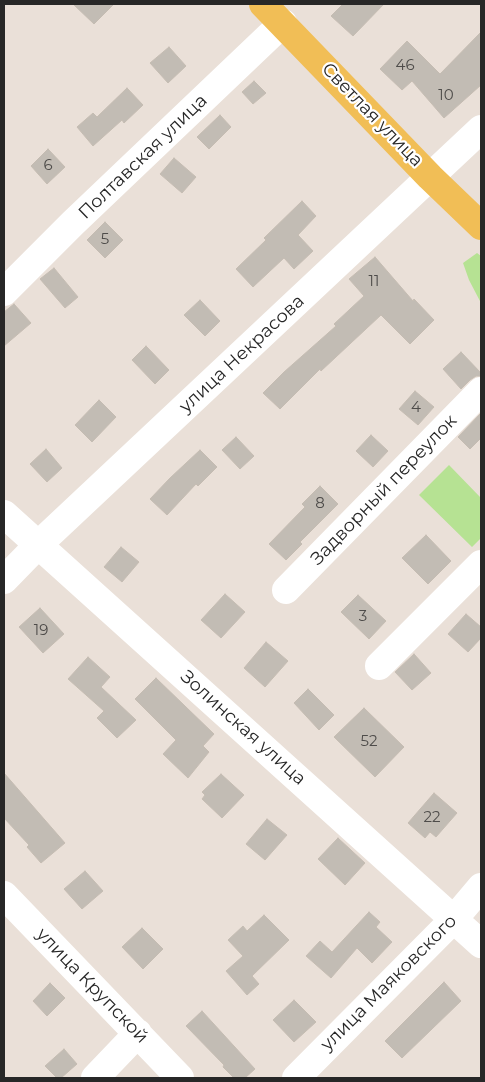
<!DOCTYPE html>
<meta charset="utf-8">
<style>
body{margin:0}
#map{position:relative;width:485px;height:1082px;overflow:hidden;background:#eae0d8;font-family:Montserrat,sans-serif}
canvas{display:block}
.frame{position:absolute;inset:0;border:5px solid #272727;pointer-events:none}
</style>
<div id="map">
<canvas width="485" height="1082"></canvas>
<div class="frame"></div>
</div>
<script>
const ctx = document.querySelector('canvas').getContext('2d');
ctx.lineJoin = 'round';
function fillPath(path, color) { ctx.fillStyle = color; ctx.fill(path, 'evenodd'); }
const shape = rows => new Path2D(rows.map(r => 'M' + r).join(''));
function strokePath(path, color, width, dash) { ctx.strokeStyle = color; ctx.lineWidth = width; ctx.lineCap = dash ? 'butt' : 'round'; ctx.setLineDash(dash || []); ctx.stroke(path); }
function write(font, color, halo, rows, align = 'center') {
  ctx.font = font + ' Montserrat,sans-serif'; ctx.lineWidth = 4.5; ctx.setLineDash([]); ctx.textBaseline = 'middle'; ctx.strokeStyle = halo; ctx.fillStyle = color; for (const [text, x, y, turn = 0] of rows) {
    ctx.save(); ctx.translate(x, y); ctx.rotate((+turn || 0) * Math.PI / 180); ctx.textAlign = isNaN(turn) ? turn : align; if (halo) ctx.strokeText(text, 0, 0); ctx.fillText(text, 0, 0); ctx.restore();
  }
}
fillPath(shape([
 [477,253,481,256,481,303,469,280,463,263],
 [449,465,481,498,481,538,472,547,419,495]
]), '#b6e293');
const building = shape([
 [73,4,114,4,94,24,73,4],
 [343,4,384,4,353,36,331,16,343,4],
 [481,32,481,85,444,118,412,81,402,90,380,69,407,41,440,74,481,32],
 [169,47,186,66,168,83,150,63,169,47],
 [254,81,266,93,253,104,242,92,254,81],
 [127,88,143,105,124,123,122,120,93,146,77,127,93,113,97,117,127,88],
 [220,115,231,127,209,149,197,137,220,115],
 [48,149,65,167,47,184,31,166,48,149],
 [174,158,196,177,182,193,160,174,174,158],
 [302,201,316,216,298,235,313,251,294,269,284,258,253,287,236,269,266,240,264,238,302,201],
 [105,222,123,240,105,258,87,240,105,222],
 [375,257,413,301,414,299,434,320,410,344,381,315,321,371,320,369,280,409,263,393,284,372,336,326,334,324,364,296,349,279,375,257],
 [54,268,78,297,65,308,40,279,54,268],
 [200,300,220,321,205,336,184,315,200,300],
 [14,304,31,323,4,346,4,312,14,304],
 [146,346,169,370,155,384,132,360,146,346],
 [461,352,481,373,481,376,476,376,470,380,461,389,443,369,461,352],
 [415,391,434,407,418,425,399,409,415,391],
 [99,400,116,417,92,442,75,425,99,400],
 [481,413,481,438,470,449,458,437,481,413],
 [371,435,388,451,373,467,356,451,371,435],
 [236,437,254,456,240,469,222,450,236,437],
 [46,449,62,468,47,482,30,464,46,449],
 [200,450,217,467,198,486,196,484,167,515,150,499,170,478,200,450],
 [320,486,338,504,300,542,302,544,286,560,269,544,305,507,302,504,320,486],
 [426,535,451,561,428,584,402,558,426,535],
 [121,547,139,562,122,582,104,567,121,547],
 [225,594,245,612,221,638,201,620,225,594],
 [358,595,386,621,369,639,341,612,358,595],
 [40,608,64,634,43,653,19,627,40,608],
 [466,614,481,627,481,638,468,652,448,634,466,614],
 [266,642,288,661,265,687,244,668,266,642],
 [414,654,431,673,412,690,395,672,414,654],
 [88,657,110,677,101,687,136,720,117,738,97,718,104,711,68,679,88,657],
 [156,678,214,734,203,746,209,752,188,778,163,754,176,740,135,699,156,678],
 [308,689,334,715,319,730,294,703,308,689],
 [364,708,404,747,375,777,334,737,364,708],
 [4,773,65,843,41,863,27,847,29,845,4,818,4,773],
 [221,774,244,795,222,818,202,799,205,795,202,792,221,774],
 [434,793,457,813,436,837,430,832,425,838,408,823,434,793],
 [267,819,287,835,265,860,246,844,267,819],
 [338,838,365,863,345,885,318,859,338,838],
 [85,871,103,891,82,909,64,889,85,871],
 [369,912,380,922,376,927,392,942,372,963,357,948,331,978,306,956,320,941,332,952,369,912],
 [264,915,289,940,252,976,259,984,247,995,226,971,243,956,228,940,243,926,247,931,264,915],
 [142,928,163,949,143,969,122,947,142,928],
 [444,982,461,1001,402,1058,385,1041,444,982],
 [50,983,65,998,47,1016,33,1001,50,983],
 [294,1000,316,1022,294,1042,273,1020,294,1000],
 [202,1011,255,1069,245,1078,234,1078,223,1067,224,1065,186,1026,202,1011],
 [64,1049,77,1064,61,1078,57,1078,45,1066,64,1049]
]);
fillPath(building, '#c2bcb4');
strokePath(building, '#c5bcb2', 1);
strokePath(shape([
 [4,292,73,223,283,23],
 [4,514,481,944],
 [4,580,39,544,481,129],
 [286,590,481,391],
 [379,666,481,564],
 [4,895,180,1078],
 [95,1078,138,1033],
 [296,1078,454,919,481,887]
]), '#fff', 28);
strokePath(shape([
 [263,4,430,177,481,226]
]), '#f1be56', 28);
write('15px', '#4e4c4a', null, [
 ["46",405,66],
 ["10",446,96],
 ["6",48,166],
 ["5",105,240],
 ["11",374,282],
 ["4",416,408],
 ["8",320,504],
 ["3",363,617],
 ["19",41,631],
 ["52",369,742],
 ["22",432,818]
]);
write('18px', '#272727', '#fff', [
 ["Светлая улица",372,115,46],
 ["Полтавская улица",143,157,-44],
 ["улица Некрасова",242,354,-43],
 ["Задворный переулок",384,490,-46],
 ["Золинская улица",243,728,42],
 ["улица Маяковского",389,983,-45],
 ["улица Крупской",92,986,46]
]);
</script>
